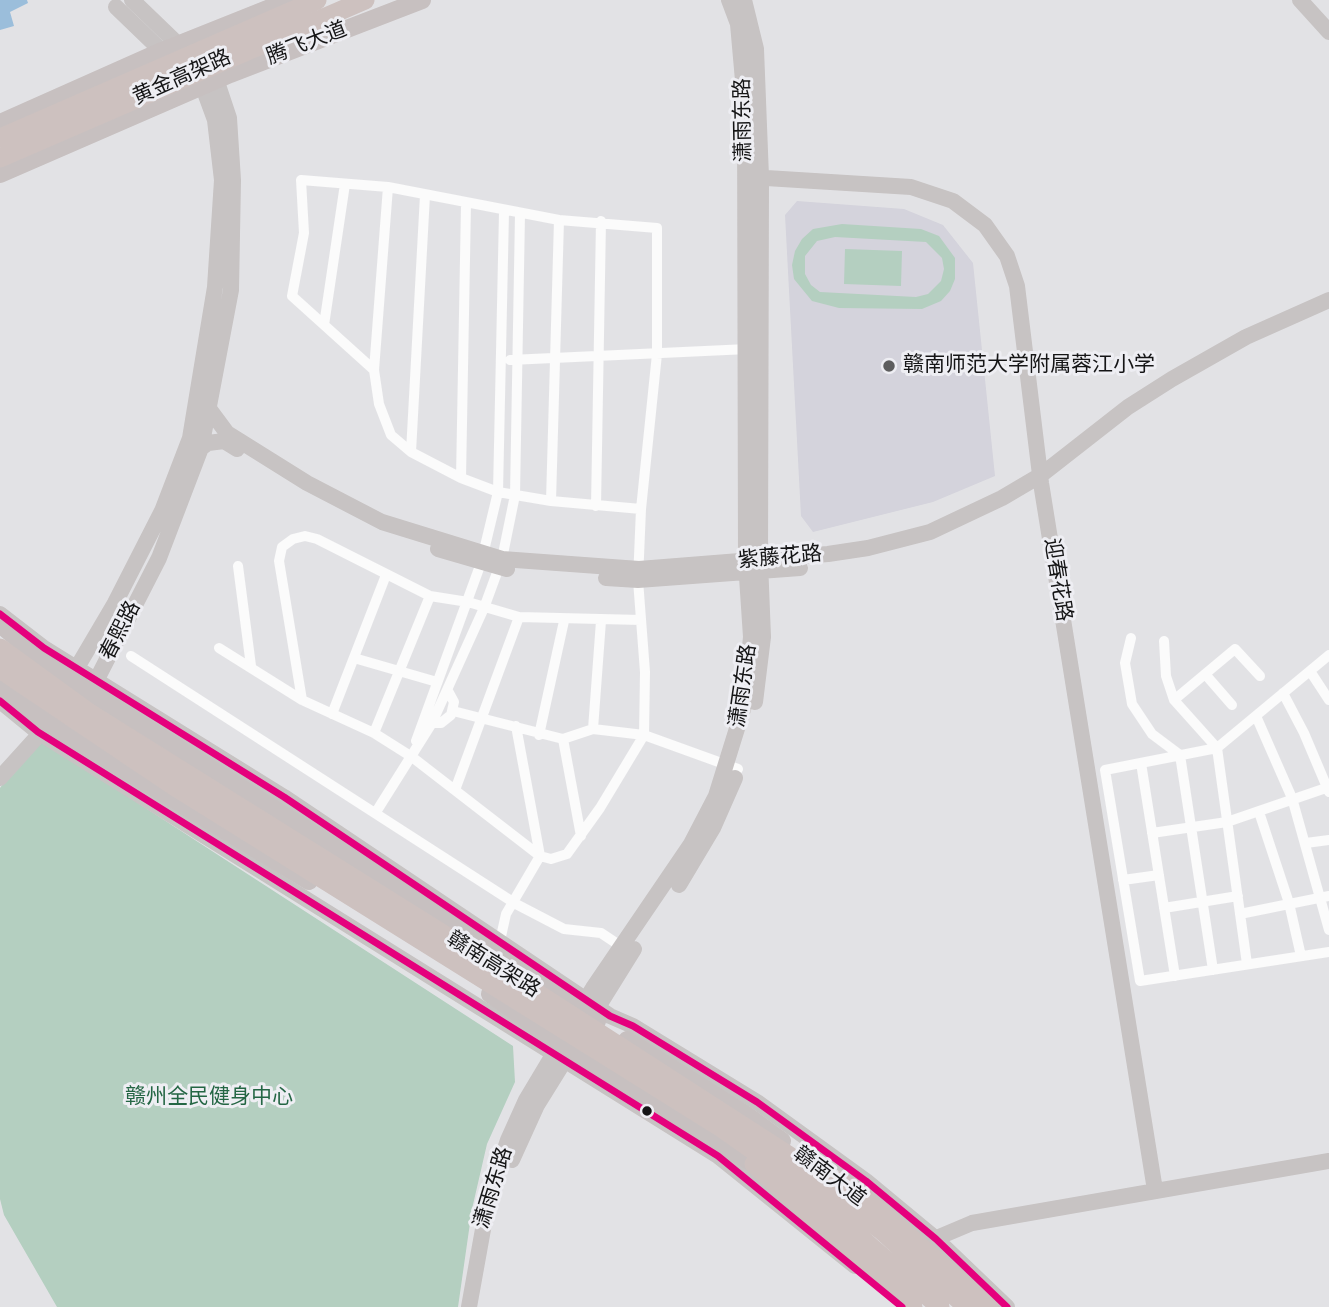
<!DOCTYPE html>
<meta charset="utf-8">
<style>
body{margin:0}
canvas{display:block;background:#e2e2e5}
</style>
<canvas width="1329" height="1307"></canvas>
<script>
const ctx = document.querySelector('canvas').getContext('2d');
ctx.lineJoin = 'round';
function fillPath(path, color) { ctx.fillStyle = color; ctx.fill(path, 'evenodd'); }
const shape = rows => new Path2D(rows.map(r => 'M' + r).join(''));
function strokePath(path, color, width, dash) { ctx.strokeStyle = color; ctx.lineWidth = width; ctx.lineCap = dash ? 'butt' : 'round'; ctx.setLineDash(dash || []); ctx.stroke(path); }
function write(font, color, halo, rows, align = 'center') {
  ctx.font = font + ' Poppins,"Noto Sans SC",sans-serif'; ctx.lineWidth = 6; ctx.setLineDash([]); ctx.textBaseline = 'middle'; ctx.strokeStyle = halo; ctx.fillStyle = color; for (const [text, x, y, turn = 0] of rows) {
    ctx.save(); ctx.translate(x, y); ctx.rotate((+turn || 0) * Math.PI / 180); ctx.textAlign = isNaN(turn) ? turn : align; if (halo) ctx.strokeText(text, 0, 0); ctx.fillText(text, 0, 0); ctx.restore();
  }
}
fillPath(shape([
 [797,201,904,209,943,225,973,263,995,476,933,502,813,532,801,516,785,215]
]), '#d4d3dc');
fillPath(shape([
 [842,224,921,229,939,236,955,258,955,279,950,291,941,301,922,309,839,308,812,301,794,279,792,265,795,251,802,239,813,229],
 [835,237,926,242,942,258,944,269,941,281,928,294,916,297,820,292,811,285,805,274,805,256,817,241],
 [845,249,902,251,901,286,844,284],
 [36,737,513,1046,515,1082,487,1144,472,1209,458,1307,57,1307,4,1215,0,1199,0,788]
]), '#b4cfc0');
fillPath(shape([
 [0,0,27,0,28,3,10,12,14,26,0,30]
]), '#9bbedb');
strokePath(shape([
 [388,187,374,370,379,404,391,435,411,452,461,478,498,492,551,501,641,509],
 [324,325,345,184],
 [510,360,748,349],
 [411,452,425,195],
 [461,478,466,204],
 [551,501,559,220],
 [596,506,601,221],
 [238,566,251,666],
 [1131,638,1125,663,1132,704,1152,734,1180,755,1213,970],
 [1164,641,1166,676,1174,700,1217,748,1247,964],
 [219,648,302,700,374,733,412,757,540,856,551,859,567,854,600,808,644,735,645,672,638,580,641,509,657,354,657,228,559,220,388,187,301,180,304,233,292,296,374,370],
 [1329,655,1217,748,1105,770,1140,981,1329,952],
 [131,656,516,904,564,929,601,933,622,947],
 [354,658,437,682],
 [1310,671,1329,700],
 [1205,674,1232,705],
 [1283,693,1304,733,1329,792],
 [302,700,279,561,282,547,293,539,305,536,317,539,430,596,468,602,519,617,641,620],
 [1174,700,1235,649,1260,676],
 [453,711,563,739,593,729,644,735,738,769],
 [332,714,386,575],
 [1256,716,1292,798,1329,930],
 [432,723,441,723,451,715,454,702,448,691],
 [593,729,601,621],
 [374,733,430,596],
 [539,735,564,621],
 [563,739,581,836],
 [416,741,481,563,498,492,504,212],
 [1141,763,1175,976],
 [455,790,519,617],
 [376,812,432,723,484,608,502,559,515,495,520,214],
 [1259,812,1289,903,1301,956],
 [1152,833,1227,822,1329,787],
 [1306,843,1329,840],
 [1123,880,1159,875],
 [1164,908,1238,896],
 [1240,914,1329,896],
 [500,941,506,914,540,856,516,726]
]), '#fbfbfb', 10);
strokePath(shape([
 [132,0,186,52],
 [744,0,756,49,761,177,760,561,763,637,755,702],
 [1300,0,1329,32],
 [116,7,170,59],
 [750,177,911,187,953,201,985,225,1007,256,1017,286,1041,483,1155,1190],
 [207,406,227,433,307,483,382,522,502,559,639,569,828,554,868,548,930,532,1002,498,1041,475,1128,407,1172,379,1246,337,1329,300],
 [201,448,208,443,224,441,237,449],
 [438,549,507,569],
 [606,578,638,580,800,568],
 [0,614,44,648,284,797,610,1016,633,1026,757,1102,866,1181,936,1239,1007,1307],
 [72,676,115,603,162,511,190,438,215,287,222,180,215,120,204,90,192,79],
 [89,687,97,679,159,558,201,448,231,290,233,180,229,118,217,82,207,73],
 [0,701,38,732,718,1156,855,1266],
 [0,778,46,727],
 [679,885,713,828,735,778],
 [512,1160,537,1105,634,949],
 [927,1242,972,1223,1329,1161],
 [469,1307,489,1196,508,1140,526,1100,593,988,691,844,716,796,744,706,751,637,746,562,745,103,738,24,729,0]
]), '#c7c3c3', 16);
strokePath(shape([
 [0,123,162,51,290,0],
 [0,174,230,74,422,0],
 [0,624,55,670,380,876,597,1021],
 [0,689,59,730,309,881],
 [490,994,585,1061,767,1172],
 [627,1040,745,1114,782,1141]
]), '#c7c0c0', 18);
strokePath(shape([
 [0,138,317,0],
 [0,158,365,0],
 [0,648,88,712,523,984,788,1155,881,1230,967,1307],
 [0,669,177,788,720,1127,787,1174,940,1307],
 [754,1164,913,1307],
 [840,1181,880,1211,989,1307]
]), '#cdc1bf', 19);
strokePath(shape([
 [0,614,44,648,284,797,610,1016,633,1026,757,1102,866,1181,936,1239,1007,1307],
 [0,701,38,732,718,1156,902,1307]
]), '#e5007d', 7);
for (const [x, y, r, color] of [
 [889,366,7,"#5d5d5e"],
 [647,1111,6,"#151516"]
]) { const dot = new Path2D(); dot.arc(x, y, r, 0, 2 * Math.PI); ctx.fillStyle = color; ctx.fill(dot); strokePath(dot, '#eeeef3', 2.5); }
write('21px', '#151516', '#eeeef3', [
 ["腾飞大道",307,44,-21],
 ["黄金高架路",182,78,-24],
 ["潇雨东路",744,120,-91],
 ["紫藤花路",780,558,-5],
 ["迎春花路",1057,580,81],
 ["春熙路",121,631,-63],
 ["潇雨东路",744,686,-82],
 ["赣南高架路",493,965,32],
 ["赣南大道",829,1177,37],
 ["潇雨东路",494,1188,-73]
]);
write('21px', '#151516', '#eeeef3', [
 ["赣南师范大学附属蓉江小学",903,366]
], 'left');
write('21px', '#246644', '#eeeef3', [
 ["赣州全民健身中心",209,1098]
]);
</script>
